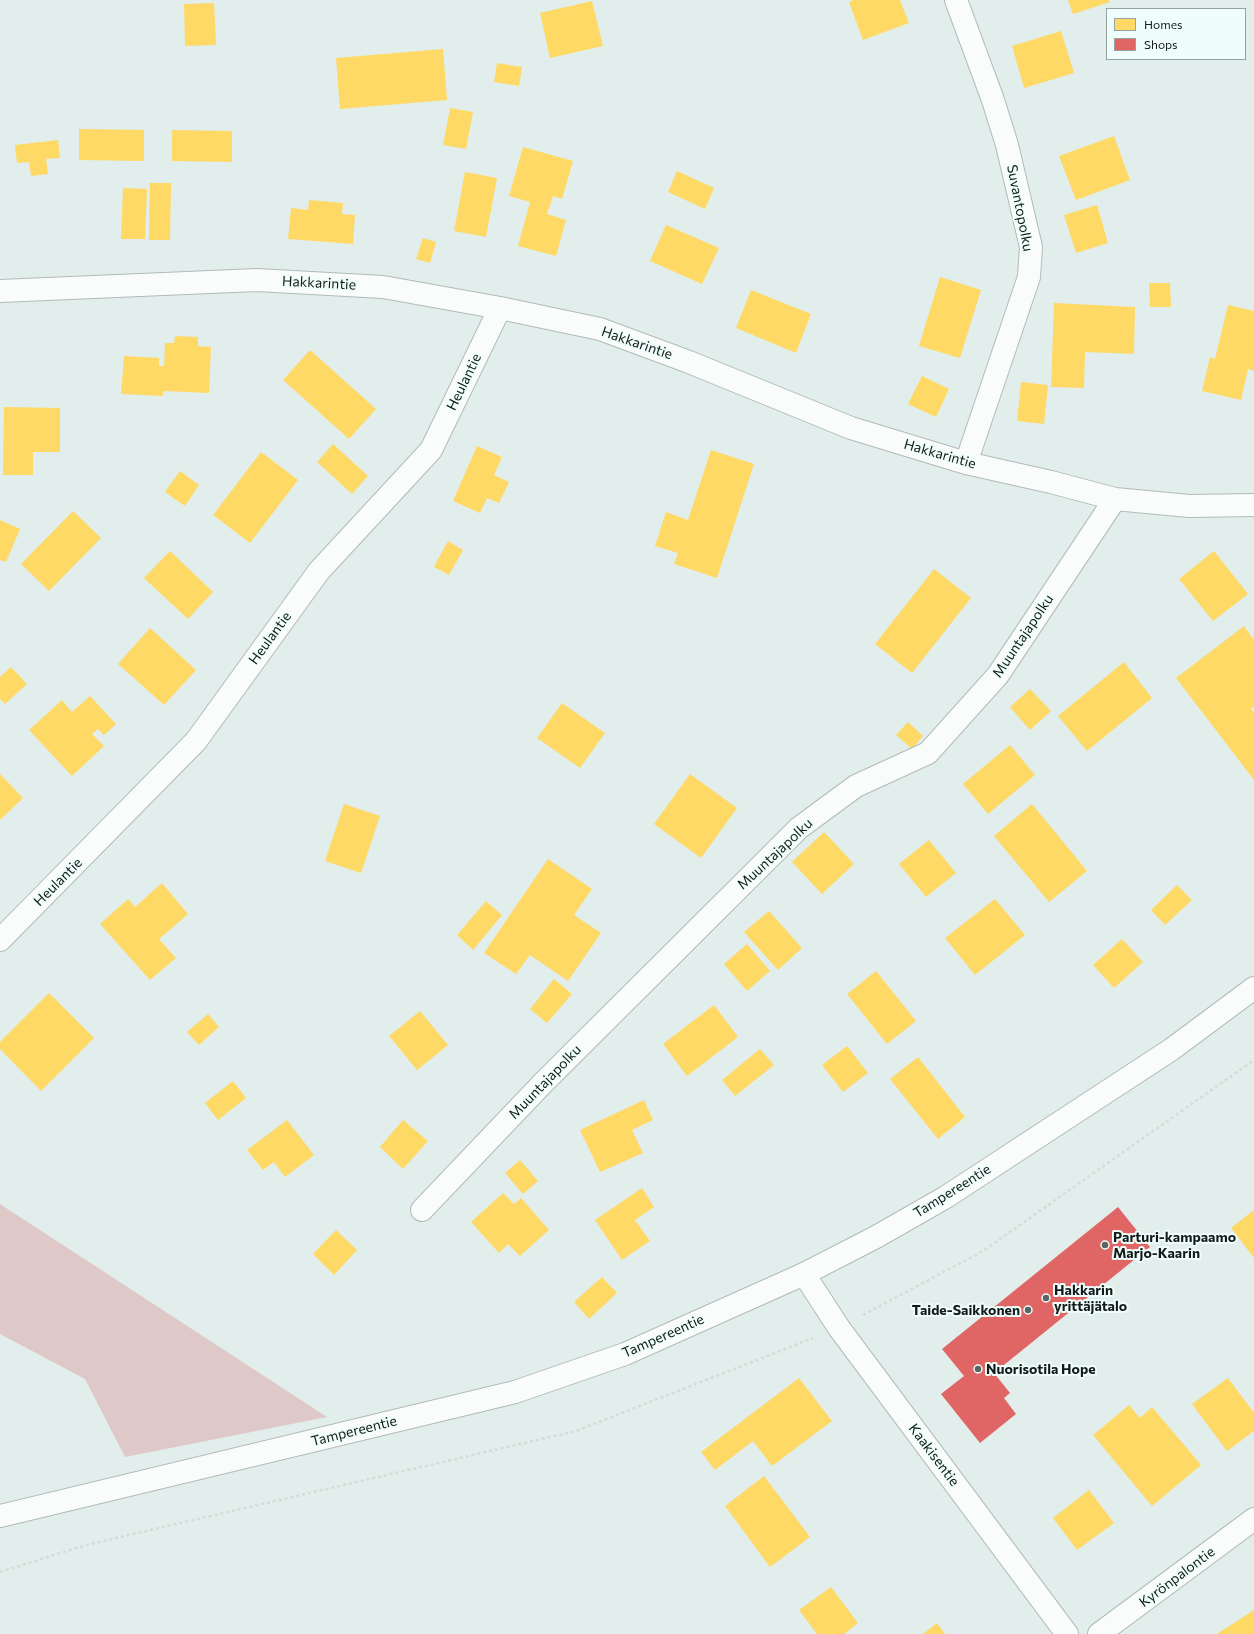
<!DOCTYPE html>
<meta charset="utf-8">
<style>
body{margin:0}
#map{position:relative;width:1254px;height:1634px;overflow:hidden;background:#e1eeeb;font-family:Commissioner,sans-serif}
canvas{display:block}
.legend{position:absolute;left:1106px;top:8px;width:140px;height:52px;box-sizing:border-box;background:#f0fefb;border:1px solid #97a3a1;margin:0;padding:5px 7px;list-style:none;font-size:12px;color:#121b19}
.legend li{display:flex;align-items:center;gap:8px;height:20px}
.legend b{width:20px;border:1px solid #97a3a1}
</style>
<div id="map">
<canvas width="1254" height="1634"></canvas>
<ul class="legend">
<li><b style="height:11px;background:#ffd966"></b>Homes</li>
<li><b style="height:11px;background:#e06666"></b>Shops</li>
</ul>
</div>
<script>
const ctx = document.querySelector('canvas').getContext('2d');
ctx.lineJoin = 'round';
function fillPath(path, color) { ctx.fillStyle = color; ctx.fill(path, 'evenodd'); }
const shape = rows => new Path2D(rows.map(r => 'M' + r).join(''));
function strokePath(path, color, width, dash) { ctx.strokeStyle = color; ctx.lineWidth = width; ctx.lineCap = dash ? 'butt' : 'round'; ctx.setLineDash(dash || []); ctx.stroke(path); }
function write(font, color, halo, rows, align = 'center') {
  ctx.font = font + ' Commissioner,sans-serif'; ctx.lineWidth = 4; ctx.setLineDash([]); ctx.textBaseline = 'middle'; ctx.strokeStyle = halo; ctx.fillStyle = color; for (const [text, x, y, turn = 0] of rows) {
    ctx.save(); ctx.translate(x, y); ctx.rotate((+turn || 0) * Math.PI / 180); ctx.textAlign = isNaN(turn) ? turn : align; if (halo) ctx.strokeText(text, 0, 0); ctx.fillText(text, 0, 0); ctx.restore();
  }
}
fillPath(shape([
 [0,1204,327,1417,125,1457,85,1379,0,1334]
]), '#dfc9c8');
fillPath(shape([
 [854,0,900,0,909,23,863,40,849,2],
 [1068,0,1109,0,1110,2,1073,14],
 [592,1,603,46,550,58,540,13],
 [214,3,216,45,185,46,184,4],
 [1061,31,1074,73,1024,88,1012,46],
 [443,49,447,100,340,109,336,58],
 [497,63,522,67,519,86,494,82],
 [450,108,473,112,466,149,443,145],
 [79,129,144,130,144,161,79,160],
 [172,130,232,131,232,162,172,161],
 [1114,136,1130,180,1076,200,1059,156],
 [58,140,60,158,46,159,48,174,31,176,29,162,17,163,15,145],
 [523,147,573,161,562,199,553,196,547,214,566,220,556,256,518,246,530,202,509,196],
 [677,171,714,188,705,209,668,192],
 [465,172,497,178,486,237,454,231],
 [150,183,171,183,170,240,149,240],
 [123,188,147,189,145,239,121,239],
 [309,200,343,203,342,214,355,215,353,244,288,239,291,208,308,210],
 [1097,205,1108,243,1076,253,1064,215],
 [666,225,719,248,702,284,650,261],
 [423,238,436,242,430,263,416,259],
 [940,277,981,290,960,358,919,346],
 [1149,283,1170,283,1171,307,1150,307],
 [751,290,811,314,796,353,736,328],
 [1054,303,1135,307,1134,354,1085,352,1084,388,1051,387],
 [1228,305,1254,311,1254,371,1248,369,1241,400,1202,391,1210,357,1215,359],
 [175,336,198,337,198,346,211,347,209,393,163,391,163,396,121,394,124,356,159,358,159,366,164,366,165,343,174,343],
 [310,350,376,409,349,439,283,380],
 [922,376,949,389,936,417,908,404],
 [1021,382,1048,385,1044,424,1017,421],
 [4,407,60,408,60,452,33,452,33,475,3,475],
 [333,444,368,476,352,494,317,462],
 [477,446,502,457,494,475,509,482,499,503,487,498,480,513,453,501],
 [711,450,754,464,717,578,674,564,678,553,655,546,666,512,688,520],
 [261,452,298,480,250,543,213,515],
 [180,471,199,485,185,506,165,492],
 [73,511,101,538,49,591,21,564],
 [0,520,20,529,6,562,0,560],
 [448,541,463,550,449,575,434,567],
 [170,551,213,592,188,619,144,578],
 [1214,551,1248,594,1213,621,1179,579],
 [934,569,971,598,912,673,875,644],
 [1244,626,1254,640,1254,706,1251,709,1254,713,1254,780,1176,678],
 [150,628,196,670,164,705,118,664],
 [1124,662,1152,698,1087,751,1058,716],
 [11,667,27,684,5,704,0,699,0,677],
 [1030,689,1051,711,1030,730,1010,707],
 [90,696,116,724,104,735,98,729,92,734,104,746,72,776,29,730,62,700,72,712],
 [562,703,605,733,580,768,537,738],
 [908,722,923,736,912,749,896,735],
 [1010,745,1035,775,988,814,963,784],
 [0,774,23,798,0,820],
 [690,774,737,808,701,858,654,824],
 [344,804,380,816,361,873,325,861],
 [1032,804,1087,871,1049,902,994,836],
 [824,832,854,864,822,894,792,862],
 [929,840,956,873,926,897,899,864],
 [548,859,592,889,574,915,601,933,568,981,530,955,516,974,484,953],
 [162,883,188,914,159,939,176,958,150,980,100,924,128,899,135,907],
 [1177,885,1192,900,1165,925,1151,910],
 [995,899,1025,935,975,975,945,938],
 [486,901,502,915,473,950,457,935],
 [769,911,802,948,778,970,744,932],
 [1122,939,1143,962,1114,988,1093,965],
 [747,944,770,971,747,991,724,964],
 [876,971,916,1021,887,1044,847,994],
 [554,979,572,994,547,1023,530,1009],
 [49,993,94,1038,41,1091,0,1049,0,1042],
 [714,1005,738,1037,687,1076,663,1044],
 [420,1011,448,1045,417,1070,389,1036],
 [208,1014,219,1027,199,1045,187,1032],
 [847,1046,868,1073,843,1092,822,1065],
 [760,1049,774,1065,735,1096,722,1080],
 [918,1057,965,1117,938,1139,890,1079],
 [233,1081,246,1098,218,1120,205,1103],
 [644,1100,653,1120,632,1130,643,1153,600,1172,580,1130],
 [287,1120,314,1155,285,1177,274,1162,263,1170,247,1150],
 [403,1120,428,1141,403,1169,380,1147],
 [520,1160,538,1181,523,1194,505,1173],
 [642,1188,654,1207,635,1220,650,1241,622,1260,595,1220],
 [503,1193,514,1204,521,1198,549,1230,520,1256,508,1244,499,1253,471,1222],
 [1254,1210,1254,1258,1231,1228],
 [336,1230,357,1250,334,1275,313,1254],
 [602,1277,617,1293,589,1319,574,1302],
 [799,1378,832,1421,772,1466,753,1441,715,1470,701,1452],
 [1228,1378,1254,1413,1254,1431,1227,1451,1192,1404],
 [1129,1405,1140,1418,1152,1407,1201,1465,1152,1506,1093,1435],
 [764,1476,810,1537,770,1567,725,1506],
 [1089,1490,1114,1523,1077,1550,1053,1518],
 [831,1587,858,1623,844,1634,817,1634,799,1610],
 [1254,1610,1254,1634,1217,1634],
 [937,1623,945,1634,923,1634]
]), '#ffd966');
fillPath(shape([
 [1118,1207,1150,1247,994,1373,1010,1393,1004,1398,1016,1414,980,1443,941,1394,964,1376,942,1349]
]), '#e06666');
const minor = shape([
 [956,0,993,100,1007,145,1031,247,1029,277,966,463],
 [0,291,257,280,383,287,500,308,600,329,689,362,851,428,966,463,1051,482,1115,499,1189,506,1254,505],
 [0,940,196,741,319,571,431,450,500,308],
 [422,1210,542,1084,799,828,856,786,928,753,998,675,1115,499],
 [804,1274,839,1328,1067,1634],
 [1099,1634,1254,1519]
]);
const secondary = shape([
 [0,1516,515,1392,625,1354,804,1274,876,1237,946,1197,1172,1049,1254,988]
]);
strokePath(minor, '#b1bbb9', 24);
strokePath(secondary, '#b1bbb9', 24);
strokePath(shape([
 [863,1315,983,1251,1254,1060],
 [0,1572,86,1545,576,1431,813,1338]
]), '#d6dad9', 2.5, [3, 3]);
strokePath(minor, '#fafcfc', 22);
strokePath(secondary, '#fafcfc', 22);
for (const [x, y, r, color] of [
 [1105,1245,4,"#5a6562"],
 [1046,1298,4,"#5a6562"],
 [1028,1310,4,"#5a6562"],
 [978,1369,4,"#5a6562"]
]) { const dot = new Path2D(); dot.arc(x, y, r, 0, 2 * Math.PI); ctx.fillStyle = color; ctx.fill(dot); strokePath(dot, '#f0fefb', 1.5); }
write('14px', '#121b19', '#f0fefb', [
 ["Suvantopolku",1020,208,79],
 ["Hakkarintie",319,283,3],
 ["Hakkarintie",637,343,19],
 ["Heulantie",464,382,-64],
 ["Hakkarintie",940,454,16],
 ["Muuntajapolku",1023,636,-56],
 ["Heulantie",270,638,-54],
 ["Muuntajapolku",775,854,-43],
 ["Heulantie",58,882,-45],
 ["Muuntajapolku",545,1082,-46],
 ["Tampereentie",952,1191,-32],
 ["Tampereentie",663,1336,-24],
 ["Tampereentie",354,1431,-14],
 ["Kaakisentie",934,1455,53],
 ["Kyrönpalontie",1177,1577,-37]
]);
write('bold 14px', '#121b19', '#f0fefb', [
 ["Parturi-kampaamo",1113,1237],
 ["Marjo-Kaarin",1113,1253],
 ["Hakkarin",1054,1290],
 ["yrittäjätalo",1054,1306],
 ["Taide-Saikkonen",1020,1310,"right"],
 ["Nuorisotila Hope",986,1369]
], 'left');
</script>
